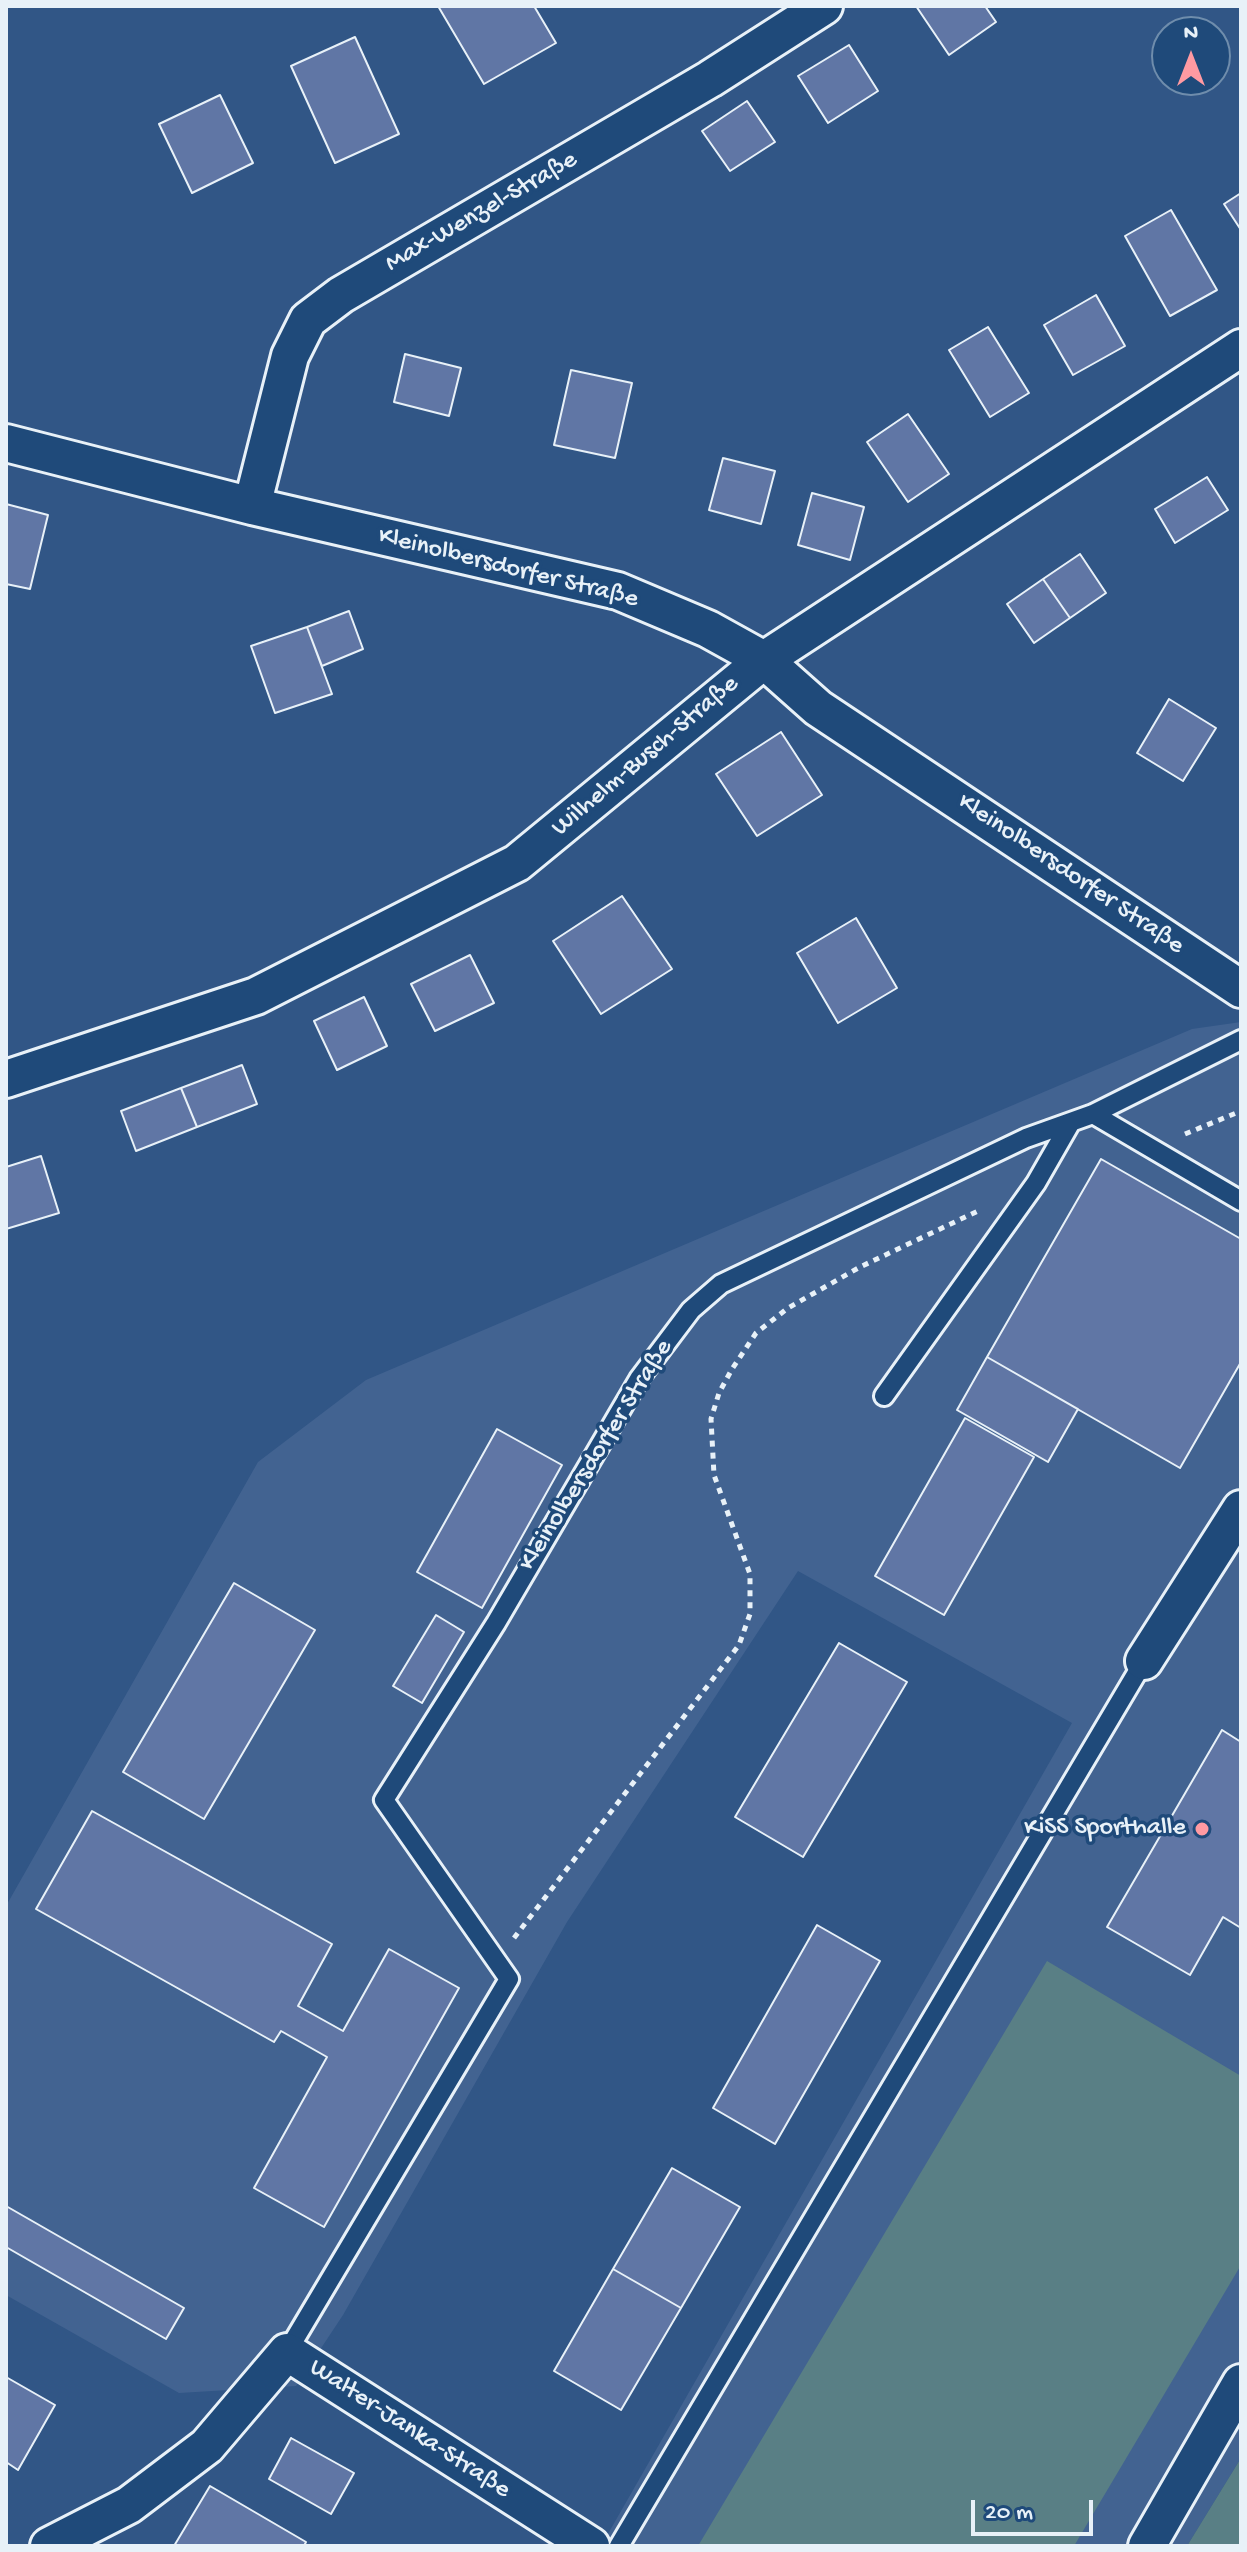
<!DOCTYPE html>
<meta charset="utf-8">
<style>
body{margin:0}
#map{position:relative;width:1247px;height:2552px;overflow:hidden;background:#315686;font-family:"Gochi Hand",sans-serif}
canvas{display:block}
.frame{position:absolute;inset:0;border:8px solid #e8f1f8;pointer-events:none}
.north{position:absolute;left:1151px;top:16px;width:80px;height:80px;box-sizing:border-box;background:#1f4a7a;border:2px solid #6f8dac;border-radius:50%;rotate:0deg;font-size:22px;font-weight:700;line-height:32px;text-align:center;color:#e8f1f8}
.north::after{content:'';display:block;margin:auto;width:28px;height:36px;background:#ff9aa2;clip-path:polygon(50% 0,100% 100%,50% 72%,0 100%)}
.scale{position:absolute;left:971px;top:2500px;width:122px;height:36px;box-sizing:border-box;border:4px solid #e8f1f8;border-top:0;padding-left:10px;font-size:24px;line-height:28px;white-space:nowrap;color:#e8f1f8;-webkit-text-stroke:6px #1f4a7a;paint-order:stroke}
</style>
<div id="map">
<canvas width="1247" height="2552"></canvas>
<div class="frame"></div>
<div class="north">N</div>
<div class="scale">20 m</div>
</div>
<script>
const ctx = document.querySelector('canvas').getContext('2d');
ctx.lineJoin = 'round';
function fillPath(path, color) { ctx.fillStyle = color; ctx.fill(path, 'evenodd'); }
const shape = rows => new Path2D(rows.map(r => 'M' + r).join(''));
function strokePath(path, color, width, dash) { ctx.strokeStyle = color; ctx.lineWidth = width; ctx.lineCap = dash ? 'butt' : 'round'; ctx.setLineDash(dash || []); ctx.stroke(path); }
function write(font, color, halo, rows, align = 'center') {
  ctx.font = font + ' "Gochi Hand",sans-serif'; ctx.lineWidth = 7; ctx.setLineDash([]); ctx.textBaseline = 'middle'; ctx.strokeStyle = halo; ctx.fillStyle = color; for (const [text, x, y, turn = 0] of rows) {
    ctx.save(); ctx.translate(x, y); ctx.rotate((+turn || 0) * Math.PI / 180); ctx.textAlign = isNaN(turn) ? turn : align; if (halo) ctx.strokeText(text, 0, 0); ctx.fillText(text, 0, 0); ctx.restore();
  }
}
fillPath(shape([
 [1241,1022,1241,2458,1187,2546,601,2546,1072,1723,798,1571,567,1922,343,2315,296,2386,179,2393,6,2295,6,1906,258,1462,366,1380,1192,1029]
]), '#426391');
fillPath(shape([
 [1047,1961,1241,2076,1241,2265,1074,2546,698,2546],
 [1241,2458,1241,2546,1187,2546]
]), '#597f85');
const building = shape([
 [438,6,534,6,556,43,484,84,438,6],
 [916,6,985,6,996,22,949,55,916,6],
 [355,37,399,134,335,163,291,66,355,37],
 [849,45,878,91,828,123,798,76,849,45],
 [220,95,253,163,192,193,159,124,220,95],
 [747,101,775,142,730,171,702,131,747,101],
 [1241,193,1241,230,1224,204,1241,193],
 [1171,210,1217,290,1170,316,1125,236,1171,210],
 [1096,295,1125,346,1073,375,1044,325,1096,295],
 [988,327,1029,393,990,417,949,350,988,327],
 [405,354,461,368,449,416,394,402,405,354],
 [571,370,632,383,615,458,554,445,571,370],
 [908,414,949,474,908,502,867,442,908,414],
 [723,458,775,471,761,524,709,510,723,458],
 [1207,477,1228,510,1175,543,1155,509,1207,477],
 [812,493,864,507,850,560,798,545,812,493],
 [6,504,48,515,30,589,6,584,6,504],
 [1080,554,1106,593,1070,618,1043,579,1080,554],
 [1043,579,1070,618,1034,643,1007,604,1043,579],
 [349,611,363,649,322,666,307,627,349,611],
 [307,627,332,694,275,713,251,646,307,627],
 [1169,699,1216,728,1183,781,1137,753,1169,699],
 [781,732,822,795,757,836,716,774,781,732],
 [622,896,672,969,601,1014,553,941,622,896],
 [856,918,897,988,838,1023,797,953,856,918],
 [470,955,494,1003,435,1031,411,984,470,955],
 [364,997,387,1046,337,1070,314,1021,364,997],
 [242,1065,257,1104,197,1127,181,1088,242,1065],
 [181,1088,197,1127,136,1151,121,1111,181,1088],
 [41,1156,59,1213,6,1229,6,1167,41,1156],
 [1101,1159,1241,1239,1241,1362,1180,1468,987,1357,1101,1159],
 [987,1357,1078,1409,1048,1462,957,1410,987,1357],
 [965,1418,1034,1457,944,1615,875,1576,965,1418],
 [497,1429,562,1465,482,1608,417,1572,497,1429],
 [234,1583,315,1630,204,1819,123,1772,234,1583],
 [436,1615,464,1632,422,1703,393,1686,436,1615],
 [839,1643,907,1682,803,1857,735,1817,839,1643],
 [1222,1730,1241,1742,1241,1928,1223,1917,1190,1975,1107,1927,1222,1730],
 [92,1811,332,1944,298,2006,343,2031,389,1949,459,1988,324,2227,254,2188,327,2057,281,2031,274,2042,36,1909,92,1811],
 [817,1925,880,1961,775,2144,713,2108,817,1925],
 [672,2168,740,2207,681,2308,613,2269,672,2168],
 [6,2206,184,2308,166,2339,6,2247,6,2206],
 [613,2269,681,2308,621,2410,554,2371,613,2269],
 [6,2377,55,2405,18,2470,6,2462,6,2377],
 [291,2438,354,2473,331,2514,269,2479,291,2438],
 [210,2486,306,2542,304,2546,174,2546,210,2486]
]);
fillPath(building, '#6076a5');
strokePath(building, '#e8f1f8', 2);
const lane = shape([
 [1093,1114,1241,1201],
 [884,1396,1036,1183,1071,1122],
 [287,2352,509,1979,384,1800,496,1623,639,1379,691,1310,721,1284,1026,1138,1093,1114,1241,1040],
 [619,2546,1144,1661]
]);
const street = shape([
 [6,443,252,506,618,591,708,629,764,660,818,708,1241,989],
 [252,506,290,356,308,320,341,295,710,79,824,6],
 [6,1079,256,996,517,863,764,660,1241,348],
 [1144,1661,1241,1509],
 [49,2546,129,2505,207,2446,287,2352,591,2546],
 [1147,2546,1241,2383]
]);
strokePath(lane, '#e8f1f8', 24);
strokePath(street, '#e8f1f8', 42);
strokePath(shape([
 [1185,1134,1241,1111],
 [514,1938,739,1645,750,1614,750,1574,714,1475,711,1419,719,1393,732,1369,756,1333,788,1308,860,1267,980,1210]
]), '#e8f1f8', 5, [6, 6]);
strokePath(lane, '#1f4a7a', 18);
strokePath(street, '#1f4a7a', 36);
for (const [x, y, r, color] of [
 [1202,1829,8,"#ff9aa2"]
]) { const dot = new Path2D(); dot.arc(x, y, r, 0, 2 * Math.PI); ctx.fillStyle = color; ctx.fill(dot); strokePath(dot, '#1f4a7a', 3); }
write('26px', '#e8f1f8', '#1f4a7a', [
 ["Max-Wenzel-Straße",482,213,-30],
 ["Kleinolbersdorfer Straße",508,569,14],
 ["Wilhelm-Busch-Straße",646,757,-40],
 ["Kleinolbersdorfer Straße",1070,875,34],
 ["Kleinolbersdorfer Straße",597,1456,-58],
 ["Walter-Janka-Straße",409,2430,33]
]);
write('26px', '#e8f1f8', '#1f4a7a', [
 ["KiSS Sporthalle",1186,1829]
], 'right');
</script>
